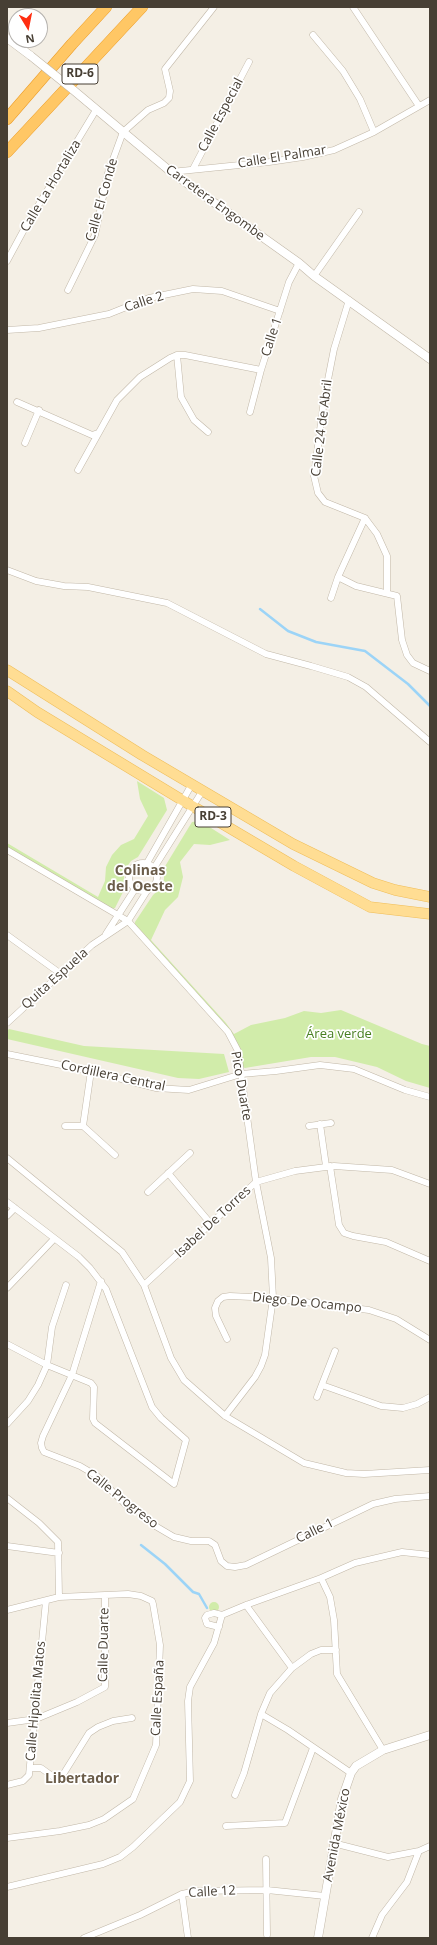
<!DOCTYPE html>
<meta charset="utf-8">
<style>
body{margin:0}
#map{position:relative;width:437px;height:1945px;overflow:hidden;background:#f4efe5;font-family:"Open Sans",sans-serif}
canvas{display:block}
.frame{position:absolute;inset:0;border:8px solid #473f34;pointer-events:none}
.north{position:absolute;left:8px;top:8px;width:40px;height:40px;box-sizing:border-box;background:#fff;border:1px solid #b5b2ae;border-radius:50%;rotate:170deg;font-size:11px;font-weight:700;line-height:16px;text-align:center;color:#473f34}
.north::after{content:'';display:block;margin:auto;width:14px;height:18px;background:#ff2e11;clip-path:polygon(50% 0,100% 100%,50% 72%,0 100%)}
</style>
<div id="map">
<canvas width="437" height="1945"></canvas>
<div class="frame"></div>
<div class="north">N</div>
</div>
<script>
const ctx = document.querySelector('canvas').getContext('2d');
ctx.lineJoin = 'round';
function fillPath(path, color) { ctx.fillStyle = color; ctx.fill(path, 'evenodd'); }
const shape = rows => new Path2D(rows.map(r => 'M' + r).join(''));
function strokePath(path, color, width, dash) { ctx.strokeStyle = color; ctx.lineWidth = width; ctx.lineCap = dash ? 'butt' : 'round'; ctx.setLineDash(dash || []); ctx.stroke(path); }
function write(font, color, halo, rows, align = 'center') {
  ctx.font = font + ' "Open Sans",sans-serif'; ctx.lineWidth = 3.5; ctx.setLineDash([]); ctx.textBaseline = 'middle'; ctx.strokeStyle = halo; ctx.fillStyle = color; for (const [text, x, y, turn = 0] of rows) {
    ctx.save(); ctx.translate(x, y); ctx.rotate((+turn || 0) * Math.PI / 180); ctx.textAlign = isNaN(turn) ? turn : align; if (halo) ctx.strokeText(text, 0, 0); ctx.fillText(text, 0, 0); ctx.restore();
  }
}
fillPath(shape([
 [137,781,164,798,167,810,138,857,131,861,126,868,124,877,126,886,115,908,112,909,7,848,7,843,98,897,105,881,106,867,112,855,121,845,134,839,148,816,140,799],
 [200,821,230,840,210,845,194,844,180,862,183,877,178,897,165,910,151,940,226,1023,234,1034,251,1025,285,1018,304,1011,321,1013,341,1010,422,1044,430,1046,430,1088,406,1081,377,1067,335,1057,311,1057,245,1068,242,1067,235,1042,135,926,135,922,153,895,162,887,164,879,164,868,192,822],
 [9,1029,84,1046,224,1054,229,1072,199,1079,178,1078,7,1039,7,1031],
 '209 1607a5 5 0 1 1 10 0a5 5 0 1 1-10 0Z'
]), '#d1ecaa');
strokePath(shape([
 [260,609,288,631,316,642,365,651,408,684,430,706],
 [141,1545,165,1564,193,1592,199,1594,207,1608]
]), '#9cd4f7', 2.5);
const minor = shape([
 [353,7,419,106],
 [313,35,343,71,360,99,374,132],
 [193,169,249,62],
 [171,172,269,162,303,157,334,150,374,132,430,100],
 [7,261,27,224,96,110],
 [314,276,359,212],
 [68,290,95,235,108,173,123,132,148,110,164,103,169,98,170,91,165,69,214,7],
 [349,300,334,349,324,400,314,476,318,493,325,502,365,518,377,534,387,556,387,593],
 [7,330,39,328,109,314,149,298,193,289,222,291,280,311],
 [177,355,181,397,194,420,208,432],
 [17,402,92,435,98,433],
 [250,412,261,370,289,282,299,263],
 [25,443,39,410],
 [78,470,117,400,140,377,170,358,177,355,185,355,261,370],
 [7,570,36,581,64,586,88,587,167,603,266,654,311,666,348,677,366,687,430,742],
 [338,577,356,586,397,596,402,640,407,655,413,663,430,671],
 [331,598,338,577,365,518],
 [7,850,128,921,228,1032,238,1051,256,1182,271,1258,273,1298,265,1355,261,1366,255,1377,225,1416],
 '129 877a14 14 0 1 1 28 0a14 14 0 1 1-28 0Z',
 [147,863,192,784],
 [154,868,203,790],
 [106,934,135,889],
 [7,935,61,974],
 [7,1023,92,945,128,921,147,891],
 [7,1054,91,1071,156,1088,189,1090,241,1074,276,1071,320,1065,354,1069,405,1090,430,1097],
 [320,1124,326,1166],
 [65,1126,83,1126,115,1155],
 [83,1126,91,1071],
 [309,1126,331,1123],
 [7,1158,122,1252,144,1285,171,1358,184,1380,225,1416,304,1463,346,1473,364,1474,430,1470],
 [330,1166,339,1225,344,1233,353,1236,386,1242,430,1261],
 [168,1173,211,1224],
 [148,1192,190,1153],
 [7,1202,79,1257,90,1268,106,1289,152,1407,161,1418,186,1440,174,1484,95,1423,93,1419,94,1387,91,1383,47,1365,7,1344],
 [7,1216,15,1208],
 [101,1281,72,1375,43,1436,41,1443,42,1448,44,1452,80,1466,97,1476,125,1504,142,1514,157,1527,174,1537,191,1541,209,1541,215,1545,221,1561,227,1566,235,1567,246,1565,373,1504,395,1499,430,1496],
 [144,1285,256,1182,295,1171,334,1166,392,1170,430,1184],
 [7,1288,54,1239],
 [227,1339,216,1316,215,1308,218,1301,223,1297,230,1296,273,1298,369,1310,396,1319,430,1340],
 [322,1385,381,1406,403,1408,417,1404,430,1397],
 [317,1397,335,1351],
 [7,1424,28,1401,38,1385,47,1365,52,1327,66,1285],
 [7,1498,39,1523,58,1542,59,1597],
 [7,1546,59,1553],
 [321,1578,330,1597,334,1620,337,1674,383,1750],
 [246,1605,292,1668],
 [7,1610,59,1597,128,1594,141,1596,152,1601,153,1604,160,1645,156,1745,133,1799,104,1819,89,1825,60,1831,7,1838],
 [219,1627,207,1624,205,1618,207,1615,214,1613,222,1615,246,1605,321,1578,355,1563,402,1552,430,1555],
 [261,1714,288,1730,351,1773],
 [7,1723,36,1719,77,1702,105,1687,105,1595],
 [30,1768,41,1768,59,1781,89,1733,98,1727,113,1721,132,1718],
 [7,1785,23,1781,29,1775,46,1601],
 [235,1795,244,1773,261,1714,270,1693,292,1668,311,1654,321,1650,336,1650],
 [226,1826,285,1823,313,1748],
 [333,1843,388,1857,419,1851,430,1846],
 [266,1859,267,1935],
 [7,1887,103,1864,120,1857,133,1847,180,1802,190,1781,188,1701,190,1687,214,1643,222,1615],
 [182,1894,188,1938],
 [84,1938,140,1915,182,1894,196,1891,267,1890,325,1896],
 [372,1938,382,1915,407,1882,419,1851]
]);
const tertiary = shape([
 [7,38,31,56],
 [72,89,171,172,299,263,314,276,430,359],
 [318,1938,342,1799,351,1773,356,1766,383,1750,430,1735]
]);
const primary = shape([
 [7,670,142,755,293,844,373,883,395,890,430,897],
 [7,691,37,712,182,800,294,866,370,907,430,914]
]);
const motorway = shape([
 [7,119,72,44,106,7],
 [7,152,142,7]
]);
strokePath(minor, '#c1b7a7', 7);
strokePath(tertiary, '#c1b7a7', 9);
strokePath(primary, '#efbd59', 11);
strokePath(motorway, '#ec9d28', 12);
strokePath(minor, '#fff', 6);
strokePath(tertiary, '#fff', 8);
strokePath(primary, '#ffdd93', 10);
strokePath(motorway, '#ffc765', 11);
const tertiaryBridge = shape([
 [31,56,72,89]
]);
strokePath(tertiaryBridge, '#c1b7a7', 9, []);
strokePath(tertiaryBridge, '#fff', 8);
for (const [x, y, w] of [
 [80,74,36],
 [213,817,36]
]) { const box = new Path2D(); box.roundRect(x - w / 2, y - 10, w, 20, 3); ctx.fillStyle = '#fff'; ctx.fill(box); strokePath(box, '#473f34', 1); }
write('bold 12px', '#473f34', null, [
 ["RD-6",80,74],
 ["RD-3",213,817]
]);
write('13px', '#473f34', '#fff', [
 ["Calle Especial",221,115,-62],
 ["Calle El Palmar",282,157,-9],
 ["Calle La Hortaliza",51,186,-59],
 ["Calle El Conde",102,200,-74],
 ["Carretera Engombe",215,203,36],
 ["Calle 2",144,302,-18],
 ["Calle 1",272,337,-72],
 ["Calle 24 de Abril",322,428,-83],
 ["Quita Espuela",55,979,-42],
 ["Cordillera Central",113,1076,12],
 ["Pico Duarte",241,1086,80],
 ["Isabel De Torres",213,1222,-43],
 ["Diego De Ocampo",307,1303,6],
 ["Calle Progreso",122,1499,38],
 ["Calle 1",315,1531,-26],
 ["Calle Duarte",104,1645,-89],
 ["Calle España",158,1698,-87],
 ["Calle Hipolita Matos",36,1701,-85],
 ["Avenida México",337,1835,-79],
 ["Calle 12",212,1892,-3]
]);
write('13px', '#487f22', '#fff', [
 ["Área verde",339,1034]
]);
write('bold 14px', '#6b5d4a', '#fff', [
 ["Colinas",140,871],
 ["del Oeste",140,887],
 ["Libertador",82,1779]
]);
</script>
